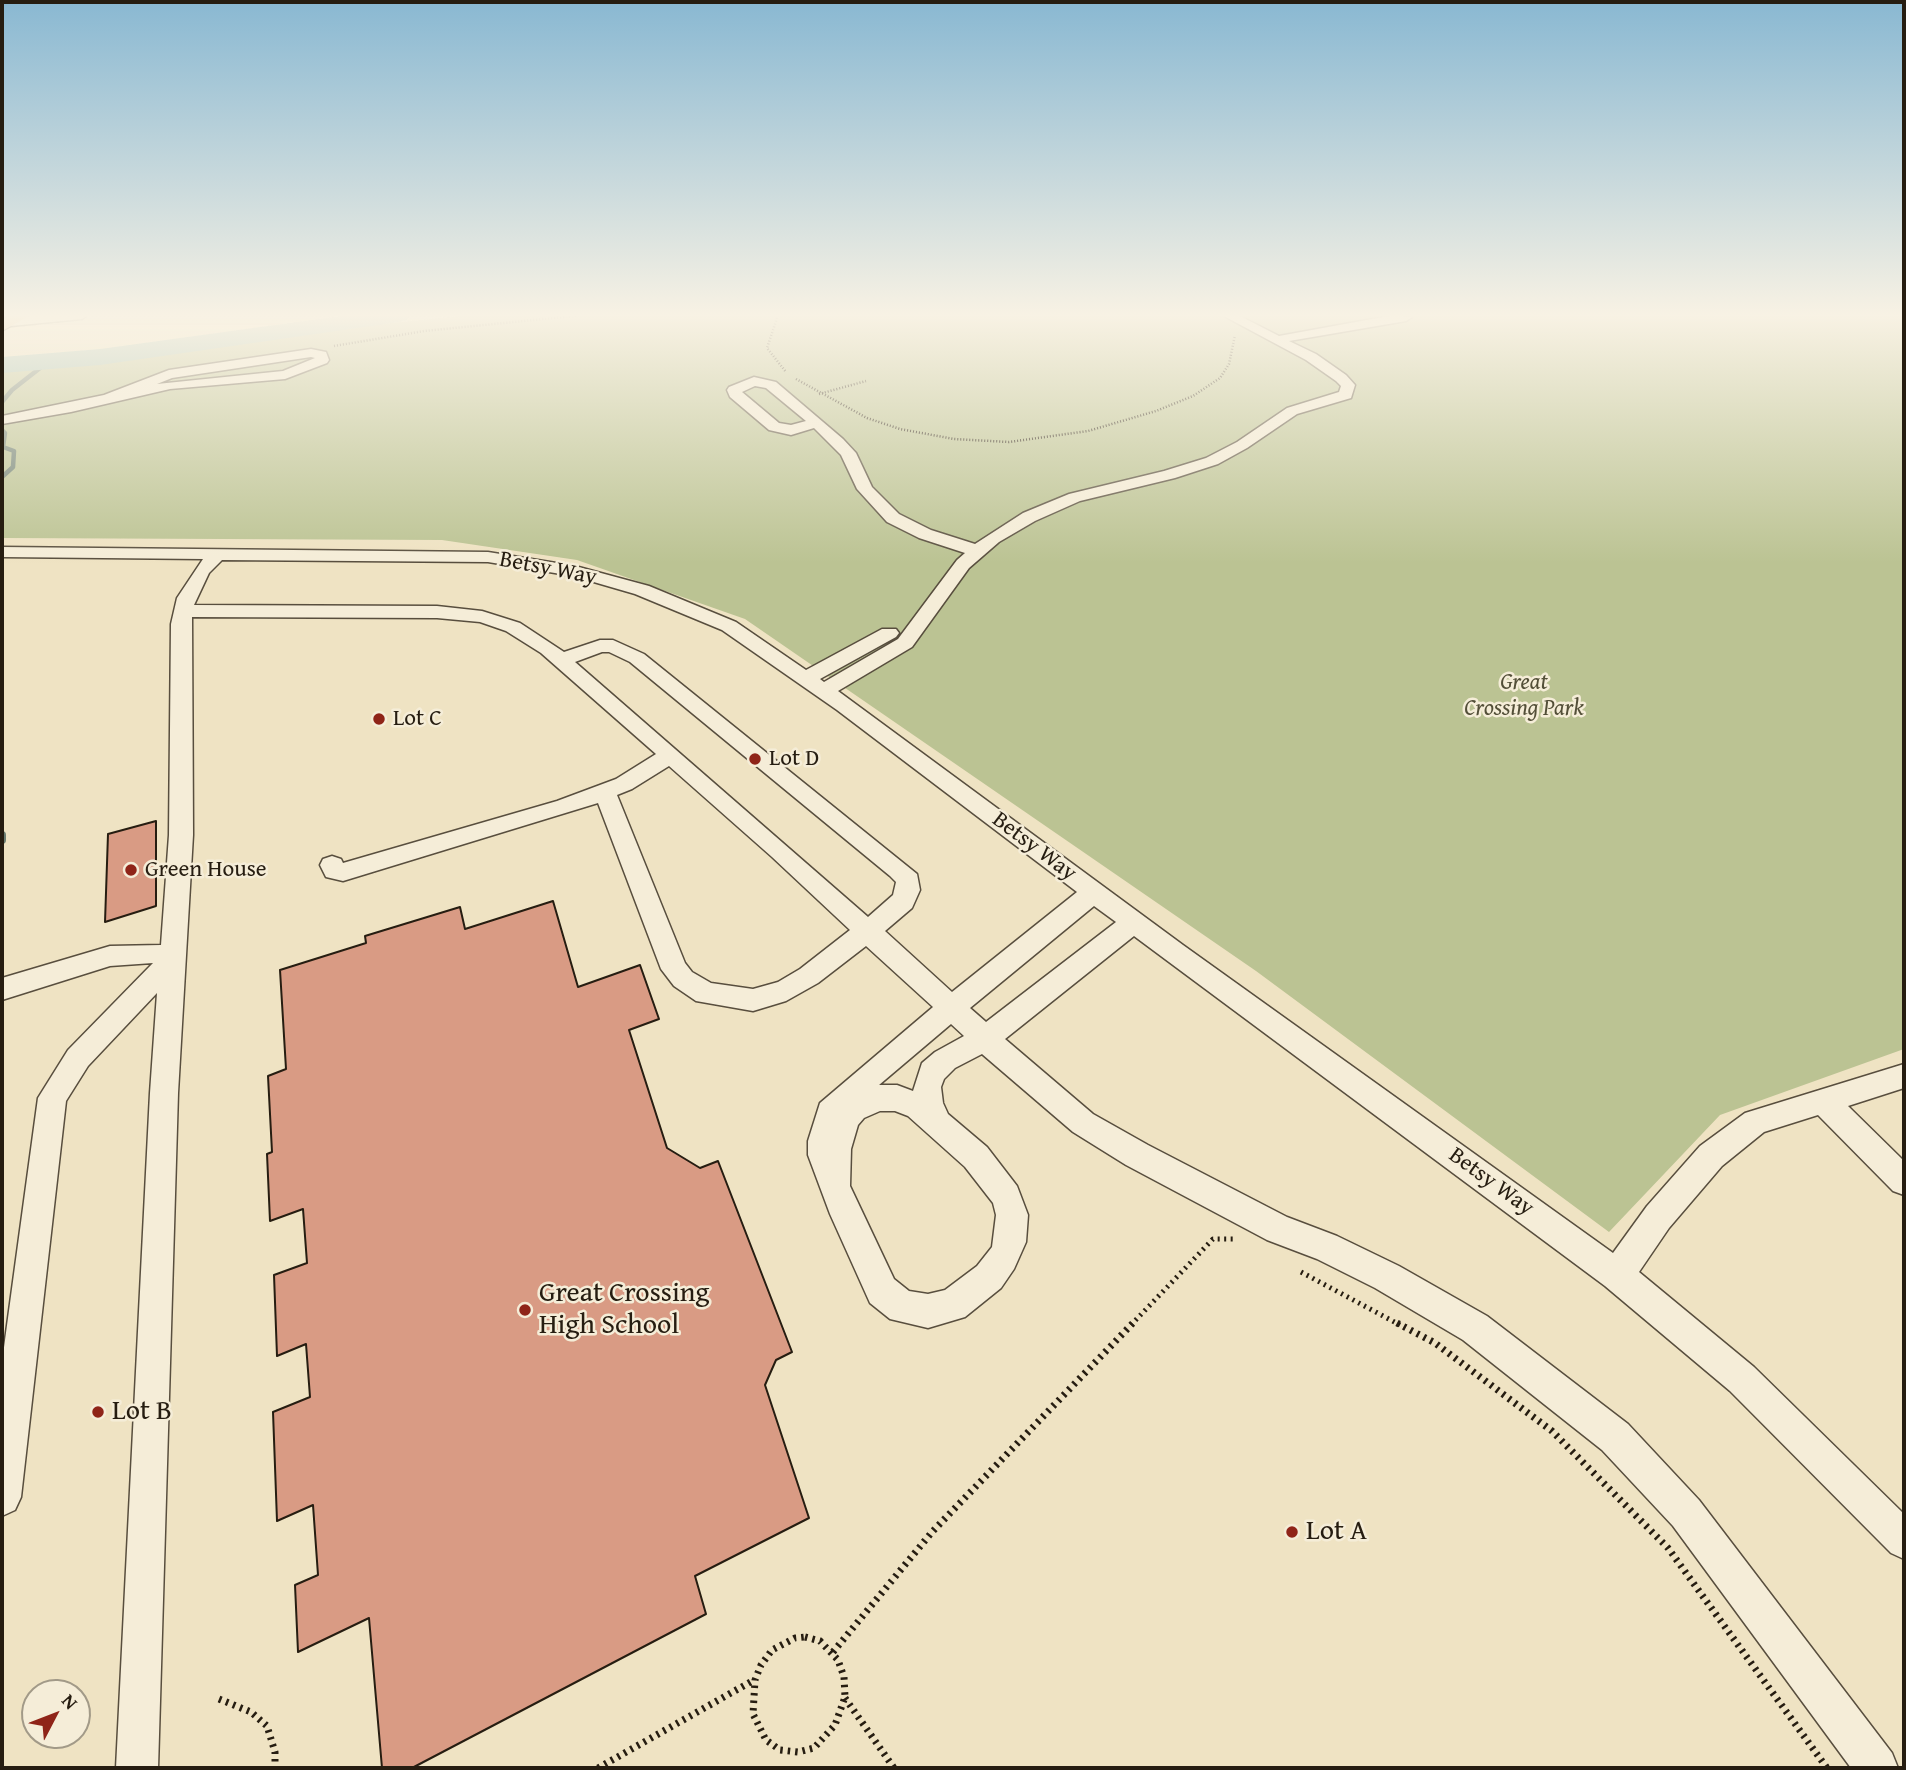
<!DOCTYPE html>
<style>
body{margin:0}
#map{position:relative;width:1906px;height:1770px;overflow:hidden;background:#efe3c3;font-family:"Gentium Book Plus",serif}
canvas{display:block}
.frame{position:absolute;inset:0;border:4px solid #261d11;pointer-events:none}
.north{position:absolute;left:21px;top:1679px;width:70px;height:70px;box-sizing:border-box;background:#f5edd8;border:2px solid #a29a88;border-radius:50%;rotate:48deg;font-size:19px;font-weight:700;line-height:28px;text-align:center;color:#261d11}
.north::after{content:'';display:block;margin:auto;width:24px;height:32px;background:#8f2418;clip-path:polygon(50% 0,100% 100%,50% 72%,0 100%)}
</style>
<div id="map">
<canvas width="1906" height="1770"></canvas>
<div class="frame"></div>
<div class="north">N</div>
</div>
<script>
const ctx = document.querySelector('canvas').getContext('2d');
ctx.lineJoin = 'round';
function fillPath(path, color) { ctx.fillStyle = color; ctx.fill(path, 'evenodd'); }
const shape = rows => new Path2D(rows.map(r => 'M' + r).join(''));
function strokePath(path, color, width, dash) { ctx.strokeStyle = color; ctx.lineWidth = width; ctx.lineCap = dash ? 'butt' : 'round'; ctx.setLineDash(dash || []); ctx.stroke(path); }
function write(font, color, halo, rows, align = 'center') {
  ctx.font = font + ' "Gentium Book Plus",serif'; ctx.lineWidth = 5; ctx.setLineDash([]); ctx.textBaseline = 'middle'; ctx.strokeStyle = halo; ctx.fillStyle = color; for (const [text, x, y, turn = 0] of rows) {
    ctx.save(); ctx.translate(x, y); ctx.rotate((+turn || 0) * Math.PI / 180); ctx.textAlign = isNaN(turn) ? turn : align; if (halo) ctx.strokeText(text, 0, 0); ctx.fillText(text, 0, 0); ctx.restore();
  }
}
fillPath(shape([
 [469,315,1904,315,1904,1049,1720,1115,1609,1232,1256,971,745,619,577,560,442,540,2,538,2,363]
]), '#bbc393');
strokePath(shape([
 [2,402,12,390,49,361],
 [2,430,5,433,3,447,14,451,13,467,2,477]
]), '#6c7e72', 4.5);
strokePath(shape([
 [2,835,2,840]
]), '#6c7e72', 8);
fillPath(shape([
 [348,315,411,315,407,320,399,322,100,365,2,373,2,357,100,349,348,315]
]), '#9abeb2');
const building = shape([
 [156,821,156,906,105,922,108,834,156,821],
 [553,901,578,987,640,965,659,1019,629,1030,667,1148,700,1168,718,1161,792,1352,776,1360,765,1385,809,1518,695,1576,706,1614,412,1768,382,1768,369,1618,298,1652,295,1585,318,1575,313,1505,277,1521,273,1412,310,1397,306,1344,277,1356,274,1275,307,1263,303,1209,270,1221,267,1154,272,1152,268,1076,286,1069,280,970,366,943,365,936,460,907,465,929,553,901]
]);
fillPath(building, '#d99b84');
strokePath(building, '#261d11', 2);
const minor = shape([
 [42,315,88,315,82,319,11,326,5,322,11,318,42,315],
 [1222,315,1238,315,1279,336,1394,315,1412,317,1406,321,1289,341,1316,354,1346,375,1355,385,1351,398,1297,414,1247,448,1218,464,1175,478,1080,501,1035,521,999,542,969,568,912,647,838,691,1183,945,1613,1253,1647,1206,1700,1146,1745,1113,1904,1064,1904,1088,1848,1106,1904,1161,1904,1195,1893,1191,1818,1115,1764,1132,1722,1166,1669,1228,1639,1272,1754,1367,1904,1514,1904,1559,1891,1553,1730,1391,1605,1286,1134,936,1005,1039,1093,1114,1148,1145,1287,1217,1337,1236,1399,1266,1487,1316,1628,1424,1699,1500,1892,1753,1898,1768,1851,1768,1673,1526,1602,1450,1463,1340,1375,1288,1317,1259,1267,1240,1126,1165,1073,1132,982,1054,955,1068,944,1079,941,1087,943,1103,948,1114,987,1147,1017,1186,1028,1215,1026,1242,1014,1269,1001,1288,965,1317,928,1328,890,1319,870,1303,830,1214,808,1155,808,1141,820,1103,933,1007,866,946,818,983,786,1001,753,1011,696,1001,674,986,661,969,598,803,343,881,326,877,320,865,323,859,332,856,341,859,343,863,557,801,616,779,656,754,541,653,506,631,480,622,437,618,192,617,193,835,178,1093,158,1768,116,1768,150,1093,157,993,88,1066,66,1101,21,1497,15,1510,2,1516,2,1362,38,1098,68,1050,153,963,110,966,2,1000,2,978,110,946,161,945,169,835,171,624,177,598,203,559,2,557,2,547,488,552,575,566,649,586,736,622,806,670,882,629,896,629,899,633,896,637,820,679,824,682,898,639,957,560,965,553,919,538,887,522,857,489,841,455,814,428,791,435,769,430,730,397,727,390,729,387,754,377,776,382,843,439,856,453,872,487,899,514,931,530,975,544,1023,513,1069,494,1164,471,1206,458,1237,442,1287,408,1339,392,1341,386,1336,381,1306,360,1222,315],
 [755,386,766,388,806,421,791,425,779,423,742,392,755,386],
 [222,560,488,562,573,576,635,594,722,630,837,710,1077,892,952,992,885,931,912,908,920,890,917,874,644,654,613,640,600,640,564,652,520,623,482,611,437,606,194,605,209,573,222,560],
 [602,652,609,652,630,662,890,876,896,882,893,895,868,917,575,662,602,652],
 [669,766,772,857,850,930,800,969,778,982,753,989,711,983,692,972,685,963,617,795,632,789,669,766],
 [1094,906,1116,922,986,1022,970,1008,1094,906],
 [951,1024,964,1036,935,1052,922,1063,913,1091,897,1085,879,1085,951,1024],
 [880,1111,895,1111,908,1116,965,1167,993,1203,996,1215,992,1247,977,1266,945,1290,928,1294,909,1291,894,1279,850,1186,851,1149,858,1125,864,1118,880,1111],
 [311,349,326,352,329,360,327,363,285,379,170,389,71,412,2,424,2,416,104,395,169,370,311,349],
 [311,357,315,358,283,371,157,384,172,378,311,357]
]);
const major = shape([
 [10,315,31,315,2,331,2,320,10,315]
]);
strokePath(minor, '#584e3e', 3);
strokePath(major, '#261d11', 2);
strokePath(shape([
 [778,315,767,348,786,372],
 [334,346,424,331,583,315],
 [796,379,867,418,900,429,954,439,1009,442,1088,431,1156,411,1193,396,1220,378,1229,364,1235,335],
 [819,394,866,381]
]), '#261d11', 2.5, [1, 2]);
strokePath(shape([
 [1301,1272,1400,1325],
 [1131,1325,1213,1239,1234,1239]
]), '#261d11', 5, [2, 4.5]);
strokePath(shape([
 [1397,1323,1435,1343,1552,1431,1668,1548,1827,1768],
 [805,1637,820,1641,838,1660,844,1677,845,1697,835,1725,814,1748,798,1752,780,1750,766,1740,753,1714,755,1680,761,1665,772,1650,795,1638,805,1637],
 [833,1652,932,1532,1133,1323],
 [845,1698,894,1768],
 [219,1699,251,1712,267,1726,275,1752,275,1768],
 [598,1768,754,1680]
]), '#261d11', 7, [2.5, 5]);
fillPath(minor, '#f5edd8');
fillPath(major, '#e8c282');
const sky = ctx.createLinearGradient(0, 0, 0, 563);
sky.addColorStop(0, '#89b8d2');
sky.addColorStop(0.56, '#f8f2e4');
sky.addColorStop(1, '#f8f2e400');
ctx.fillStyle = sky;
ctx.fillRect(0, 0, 1906, 563);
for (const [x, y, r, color] of [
 [379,719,7,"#8f2418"],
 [755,759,7,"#8f2418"],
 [131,870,7,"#8f2418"],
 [525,1310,7,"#8f2418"],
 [98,1412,7,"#8f2418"],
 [1292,1532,7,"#8f2418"]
]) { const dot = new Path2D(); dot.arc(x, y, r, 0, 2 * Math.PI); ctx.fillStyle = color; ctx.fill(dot); strokePath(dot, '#f5edd8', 2.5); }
write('23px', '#261d11', '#f5edd8', [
 ["Betsy Way",548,569,11],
 ["Betsy Way",1034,847,37],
 ["Betsy Way",1491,1182,36]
]);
write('italic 23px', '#534f38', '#f5edd8', [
 ["Great",1524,683],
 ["Crossing Park",1524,709]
]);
write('23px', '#261d11', '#f5edd8', [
 ["Lot C",393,719],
 ["Lot D",769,759],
 ["Green House",145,870]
], 'left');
write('28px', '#261d11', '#f5edd8', [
 ["Great Crossing",539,1294],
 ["High School",539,1326],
 ["Lot B",112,1412],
 ["Lot A",1306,1532]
], 'left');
</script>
